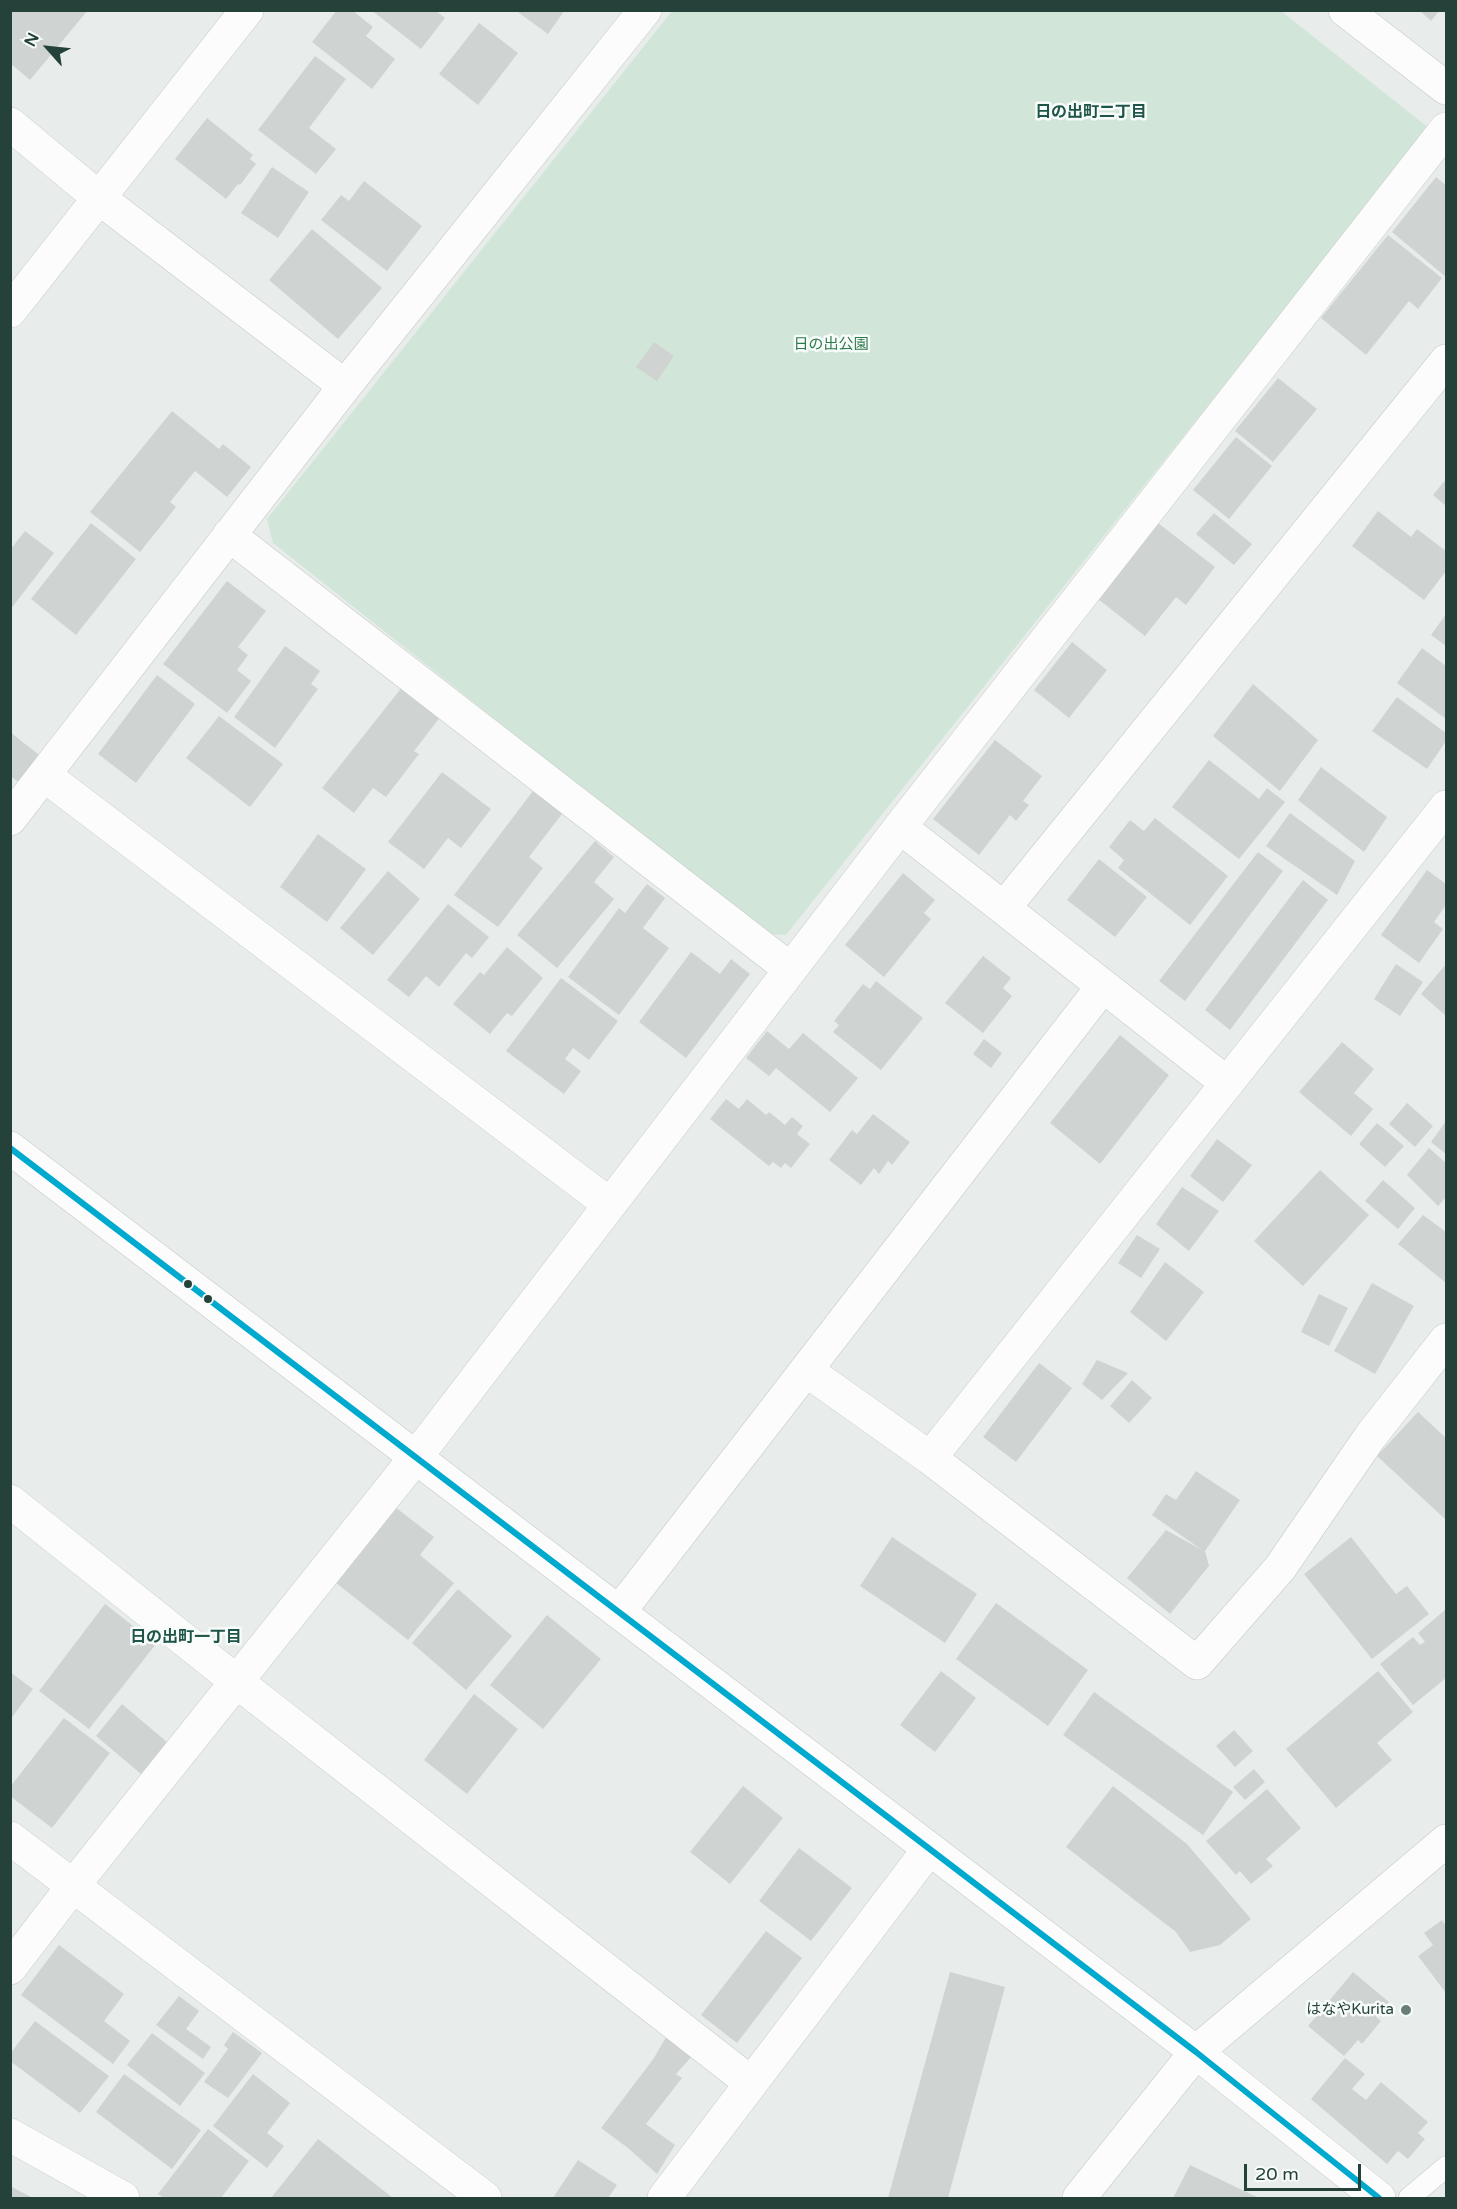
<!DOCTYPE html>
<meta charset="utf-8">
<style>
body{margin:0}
#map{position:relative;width:1457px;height:2209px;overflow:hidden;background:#e8edeb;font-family:"Varela Round",sans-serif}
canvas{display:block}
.frame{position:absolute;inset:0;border:12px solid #24423a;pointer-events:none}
.north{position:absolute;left:18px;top:18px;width:60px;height:60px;-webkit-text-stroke:4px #f7fbf9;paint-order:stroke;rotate:297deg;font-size:16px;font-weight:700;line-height:24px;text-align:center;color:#24423a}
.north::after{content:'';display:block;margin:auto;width:21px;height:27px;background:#24423a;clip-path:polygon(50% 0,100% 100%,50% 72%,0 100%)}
.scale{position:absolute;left:1244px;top:2164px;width:117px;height:27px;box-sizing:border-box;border:3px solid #24423a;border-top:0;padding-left:8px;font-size:18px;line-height:21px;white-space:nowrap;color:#24423a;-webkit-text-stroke:4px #f7fbf9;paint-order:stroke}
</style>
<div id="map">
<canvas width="1457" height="2209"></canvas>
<div class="frame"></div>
<div class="north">N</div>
<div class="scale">20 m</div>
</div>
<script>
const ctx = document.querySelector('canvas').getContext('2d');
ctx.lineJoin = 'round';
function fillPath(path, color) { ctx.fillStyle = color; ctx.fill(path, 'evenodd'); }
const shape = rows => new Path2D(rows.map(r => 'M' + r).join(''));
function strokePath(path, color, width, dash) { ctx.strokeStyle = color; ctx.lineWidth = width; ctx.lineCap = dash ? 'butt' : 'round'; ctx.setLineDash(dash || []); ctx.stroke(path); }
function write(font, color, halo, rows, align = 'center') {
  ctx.font = font + ' "Varela Round","Noto Sans JP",sans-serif'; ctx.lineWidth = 5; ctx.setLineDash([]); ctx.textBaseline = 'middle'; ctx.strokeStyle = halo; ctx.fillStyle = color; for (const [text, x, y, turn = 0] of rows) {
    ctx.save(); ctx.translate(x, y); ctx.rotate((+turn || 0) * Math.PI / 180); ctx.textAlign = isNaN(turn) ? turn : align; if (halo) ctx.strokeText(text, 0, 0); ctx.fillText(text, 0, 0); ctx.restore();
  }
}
fillPath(shape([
 [672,11,1281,11,1429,128,786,935,766,934,273,543,267,519]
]), '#d1e6d8');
fillPath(shape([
 [10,10,88,10,30,80,10,63],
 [337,10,352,10,373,27,366,36,395,59,372,89,312,42],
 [371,10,435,10,445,18,421,49],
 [515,10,565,10,548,34],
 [1419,10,1440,10,1431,21],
 [479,23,518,53,478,105,439,74],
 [315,56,346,79,309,128,336,149,316,174,258,130],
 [207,118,253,155,250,159,256,164,240,185,238,184,226,199,175,159],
 [272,167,309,192,278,238,241,213],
 [1436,177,1446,185,1446,277,1392,232],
 [364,181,422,226,387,271,321,220,341,195,349,201],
 [312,229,382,288,338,339,269,280],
 [1388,235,1442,278,1418,309,1409,301,1366,355,1321,318],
 [654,342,674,356,657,381,636,367],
 [1278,378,1317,409,1273,462,1235,431],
 [172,411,219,449,223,444,251,467,227,497,195,471,170,502,176,507,140,552,90,512],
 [1236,437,1272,466,1229,519,1193,490],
 [1446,479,1446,506,1433,495],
 [1378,511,1411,537,1417,529,1446,551,1446,571,1424,600,1352,546],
 [1214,513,1252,544,1234,565,1196,534],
 [91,523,136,559,76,635,31,599],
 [1158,523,1215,567,1186,605,1176,597,1145,636,1098,599],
 [25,531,54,553,10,610,10,550],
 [227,581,266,611,238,647,248,655,237,670,251,681,227,713,163,664],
 [1446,614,1446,646,1431,635],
 [1072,642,1107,670,1069,718,1034,690],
 [285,646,320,671,311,684,318,689,275,748,234,717],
 [1422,648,1446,666,1446,719,1397,683],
 [157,675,195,704,136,783,98,754],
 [1253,684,1318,740,1280,791,1213,736],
 [403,686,441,716,414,751,419,754,386,797,373,788,354,813,322,788],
 [1397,697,1446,733,1446,741,1427,769,1372,731],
 [219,716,283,764,250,807,186,758],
 [10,732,43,758,22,784,10,776],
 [995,740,1042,776,1023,801,1029,805,1016,821,1010,815,979,855,933,819],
 [1209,760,1259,799,1267,788,1285,802,1239,859,1172,807],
 [1321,767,1387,817,1364,852,1298,800],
 [442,772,491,809,461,848,448,838,424,869,388,842],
 [536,787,565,810,529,857,543,868,498,927,454,895],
 [1290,813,1355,861,1337,895,1266,846],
 [1155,818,1228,876,1190,925,1118,868,1124,860,1109,847,1130,820,1144,831],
 [318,834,366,869,327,922,280,887],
 [595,841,614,857,594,882,614,899,557,968,517,935],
 [1258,852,1283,871,1185,1001,1159,981],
 [1099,859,1147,897,1115,937,1067,900],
 [1427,870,1446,884,1446,905,1434,922,1443,929,1419,963,1381,935],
 [388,871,420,899,373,955,340,928],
 [903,873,935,900,924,913,931,919,884,977,845,945],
 [1303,880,1328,900,1230,1030,1205,1010],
 [647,884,665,898,643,928,669,948,619,1015,568,977,619,908,625,913],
 [448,904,489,937,472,958,466,953,439,987,426,976,409,997,387,980],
 [507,947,543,978,512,1016,507,1013,490,1034,453,1004,480,972,484,975],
 [691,952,720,974,731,959,750,974,686,1058,639,1022],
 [983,956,1011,978,1003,988,1012,996,983,1033,945,1003],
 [1396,964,1423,982,1400,1016,1374,999],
 [1446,964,1446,1016,1421,994],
 [561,978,618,1021,589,1060,573,1048,565,1059,581,1071,564,1094,506,1051],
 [876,981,923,1018,881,1070,833,1032,839,1025,834,1021,863,984,870,989],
 [767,1031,789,1049,803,1033,858,1078,830,1112,776,1068,769,1076,746,1058],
 [1120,1035,1169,1075,1100,1164,1050,1123],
 [984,1039,1002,1053,991,1068,973,1054],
 [1342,1042,1374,1069,1354,1093,1373,1109,1351,1136,1299,1092],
 [726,1099,739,1109,747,1099,766,1115,769,1112,785,1125,792,1117,803,1126,797,1134,810,1144,791,1168,785,1163,781,1168,773,1162,769,1166,710,1119],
 [1407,1103,1433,1126,1415,1147,1389,1124],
 [873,1114,910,1142,892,1165,888,1161,879,1174,874,1168,861,1185,829,1160,852,1130,857,1134],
 [1446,1121,1446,1154,1431,1142],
 [1377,1123,1404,1146,1385,1167,1359,1144],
 [1217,1139,1252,1165,1223,1202,1190,1176],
 [1429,1148,1446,1163,1446,1197,1438,1206,1407,1175],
 [1320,1170,1369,1215,1303,1286,1254,1241],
 [1383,1180,1415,1208,1398,1229,1365,1201],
 [1182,1187,1219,1211,1189,1251,1156,1224],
 [1423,1215,1446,1232,1446,1283,1398,1244],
 [1137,1235,1160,1249,1141,1278,1118,1263],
 [1165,1262,1204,1292,1166,1341,1130,1312],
 [1372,1283,1414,1306,1375,1374,1334,1351],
 [1319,1294,1348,1308,1329,1346,1301,1332],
 [1097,1360,1128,1373,1102,1400,1082,1384],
 [1039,1363,1072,1388,1016,1462,983,1437],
 [1132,1380,1152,1398,1129,1423,1110,1406],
 [1418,1412,1446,1438,1446,1520,1377,1456],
 [1196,1471,1240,1500,1205,1551,1209,1566,1170,1614,1127,1578,1166,1530,1202,1550,1152,1515,1166,1494,1176,1500],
 [395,1507,434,1537,420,1555,454,1583,408,1640,335,1582],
 [892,1537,977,1594,945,1643,860,1586],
 [1351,1537,1396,1594,1407,1586,1429,1614,1372,1659,1304,1574],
 [458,1589,512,1636,466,1690,412,1643],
 [996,1603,1088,1670,1048,1726,956,1659],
 [105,1604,156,1644,89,1729,39,1691],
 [1446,1609,1446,1678,1413,1705,1380,1664,1413,1637,1420,1645,1425,1642,1418,1633],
 [547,1615,601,1659,543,1729,490,1685],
 [941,1671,976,1698,935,1752,900,1725],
 [1378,1671,1413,1712,1377,1743,1392,1760,1336,1808,1286,1749],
 [10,1672,33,1689,10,1720],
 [1094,1692,1233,1792,1203,1835,1063,1735],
 [474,1694,518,1729,467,1794,424,1760],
 [122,1704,167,1742,141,1774,96,1736],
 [64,1718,110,1753,52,1828,10,1796,10,1787],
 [1234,1730,1253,1751,1235,1767,1216,1746],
 [1254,1769,1265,1782,1245,1800,1233,1787],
 [743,1786,783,1818,730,1884,690,1852],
 [1113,1786,1187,1844,1251,1919,1220,1945,1190,1952,1176,1932,1066,1847],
 [1267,1789,1301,1828,1266,1859,1273,1866,1251,1884,1240,1871,1236,1875,1206,1841],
 [799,1848,852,1888,811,1941,759,1901],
 [1442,1920,1446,1926,1446,1993,1418,1956,1433,1945,1424,1933],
 [766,1931,802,1958,737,2043,701,2015],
 [59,1945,124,1994,104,2021,130,2041,113,2064,21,1995],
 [950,1972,1005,1987,948,2198,888,2198],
 [1353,1972,1389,2002,1376,2017,1381,2021,1362,2044,1358,2040,1344,2056,1308,2026],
 [179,1996,199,2011,186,2029,211,2047,203,2059,156,2025],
 [35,2021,109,2076,80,2113,10,2061,10,2054],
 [233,2032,262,2053,228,2098,204,2082,228,2049,224,2045],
 [152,2033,205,2073,180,2106,127,2065],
 [666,2037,694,2054,676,2074,682,2078,646,2124,675,2145,657,2174,628,2148,601,2128,654,2058],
 [1345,2058,1365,2074,1352,2089,1366,2100,1381,2082,1428,2122,1418,2133,1425,2139,1408,2159,1398,2151,1387,2164,1311,2099],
 [124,2074,201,2130,172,2169,96,2112],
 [253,2074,290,2103,267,2133,284,2146,267,2168,213,2126],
 [208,2129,249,2161,221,2198,164,2198,158,2194],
 [318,2139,393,2198,271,2198],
 [578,2160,617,2185,608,2198,553,2198],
 [1190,2165,1259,2198,1173,2198],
 [10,2186,33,2198,10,2198]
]), '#cfd4d2');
const service = shape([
 [1409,2198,1446,2167]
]);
const minor = shape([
 [1345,10,1446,88],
 [10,124,99,198,345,386],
 [229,535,790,969],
 [44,775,609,1204],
 [10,819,345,386,645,10],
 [900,827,1227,1083],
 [1004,908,1446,361],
 [806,1370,930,1458,1197,1663,1280,1568,1370,1437,1446,1340],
 [930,1458,1446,807],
 [10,1501,236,1681,751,2083],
 [619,1612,1103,986],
 [10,1838,485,2198],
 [10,1968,73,1886,416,1457,900,827,1446,129],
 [10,2135,123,2198],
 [664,2198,929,1849]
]);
const tertiary = shape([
 [10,311,247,10],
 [10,1148,1196,2052,1379,2198],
 [1079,2198,1196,2052,1446,1841]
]);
strokePath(service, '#c5cac8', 22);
strokePath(minor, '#c5cac8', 34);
strokePath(tertiary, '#c5cac8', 34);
strokePath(service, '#fcfcfc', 21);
strokePath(minor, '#fcfcfc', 33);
strokePath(tertiary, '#fcfcfc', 33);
strokePath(shape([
 [10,1148,1196,2052,1379,2198]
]), '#00a9ce', 6);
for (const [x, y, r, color] of [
 [188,1284,5,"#24423a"],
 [208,1299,5,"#24423a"],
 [1406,2010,6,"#697e78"]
]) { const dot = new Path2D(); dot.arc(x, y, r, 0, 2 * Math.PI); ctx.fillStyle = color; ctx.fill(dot); strokePath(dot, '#f7fbf9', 2); }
write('15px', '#2d7a4b', '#f7fbf9', [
 ["日の出公園",831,345]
]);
write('15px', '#24423a', '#f7fbf9', [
 ["はなやKurita",1394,2010]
], 'right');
write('bold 16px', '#1f5548', '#f7fbf9', [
 ["日の出町二丁目",1091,113],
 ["日の出町一丁目",186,1638]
]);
</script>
